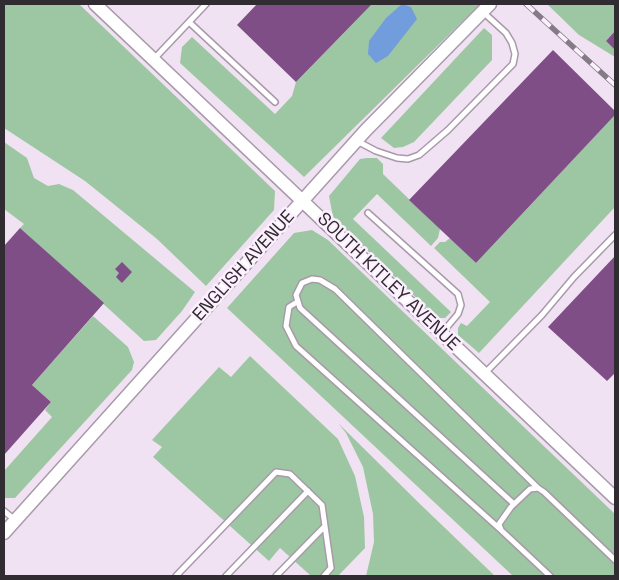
<!DOCTYPE html>
<style>
body{margin:0}
#map{position:relative;width:619px;height:580px;overflow:hidden;background:#f1e2f3;font-family:"Space Grotesk",sans-serif}
canvas{display:block}
.frame{position:absolute;inset:0;border:5px solid #312b32;pointer-events:none}
</style>
<div id="map">
<canvas width="619" height="580"></canvas>
<div class="frame"></div>
</div>
<script>
const ctx = document.querySelector('canvas').getContext('2d');
ctx.lineJoin = 'round';
function fillPath(path, color) { ctx.fillStyle = color; ctx.fill(path, 'evenodd'); }
const shape = rows => new Path2D(rows.map(r => 'M' + r).join(''));
function strokePath(path, color, width, dash) { ctx.strokeStyle = color; ctx.lineWidth = width; ctx.lineCap = dash ? 'butt' : 'round'; ctx.setLineDash(dash || []); ctx.stroke(path); }
function write(font, color, halo, rows, align = 'center') {
  ctx.font = font + ' "Space Grotesk",sans-serif'; ctx.lineWidth = 5; ctx.setLineDash([]); ctx.textBaseline = 'middle'; ctx.strokeStyle = halo; ctx.fillStyle = color; for (const [text, x, y, turn = 0] of rows) {
    ctx.save(); ctx.translate(x, y); ctx.rotate((+turn || 0) * Math.PI / 180); ctx.textAlign = isNaN(turn) ? turn : align; if (halo) ctx.strokeText(text, 0, 0); ctx.fillText(text, 0, 0); ctx.restore();
  }
}
fillPath(shape([
 [4,4,79,4,275,191,274,210,206,286,157,239,85,181,4,128],
 [372,4,480,4,304,177,180,63,182,47,192,37,275,114,292,96,296,82],
 [547,4,615,4,615,31,606,41,615,50,615,57,579,35],
 [484,28,492,35,492,60,414,142,403,147,394,148,381,138],
 [615,115,615,207,479,353,458,335,458,328,461,323,467,326,490,302,434,248,440,242,445,242,450,238,476,263],
 [4,142,27,158,34,178,48,186,59,184,73,190,195,292,182,311,156,340,144,341,20,228,24,224,4,209],
 [367,158,377,158,383,164,383,174,440,229,438,238,431,246,377,194,353,219,451,312,445,318,437,318,333,217,329,196,360,159],
 [312,230,328,240,615,514,615,576,513,576,227,308,294,233],
 [93,316,128,347,134,362,132,370,15,498,4,498,4,471,52,417,45,410,51,402,32,385],
 [250,356,338,439,355,476,364,517,365,548,338,576,311,576,280,548,269,561,153,457,162,447,152,440,219,367,231,377],
 [338,423,420,504,495,576,366,576,374,542,373,514,363,467,346,433]
]), '#9dc7a2');
fillPath(shape([
 [402,4,411,7,417,19,388,56,376,63,368,54,369,41,386,18]
]), '#729ddc');
fillPath(shape([
 [257,4,372,4,296,82,237,25],
 [615,31,615,50,606,41],
 [553,50,615,111,615,115,476,263,409,200],
 [20,228,104,303,32,385,51,402,4,455,4,246],
 [615,256,615,373,607,381,548,327],
 [122,262,132,272,122,283,116,277,119,273,115,269]
]), '#804e87');
const service = shape([
 [189,22,275,102],
 [154,59,206,4],
 [357,141,376,151,397,158,408,159,419,155,448,130,513,64,515,54,512,43,506,33,483,12],
 [368,213,458,294,461,305,458,314,442,333],
 [297,302,289,307,286,326,296,346,501,530],
 [485,373,542,315,574,277,615,235],
 [514,504,300,308,296,295,302,283,312,279,320,280,335,289,538,488],
 [4,511,15,520],
 [176,576,276,472,290,474,322,505,331,568,324,576],
 [226,576,308,491],
 [276,576,325,526],
 [550,576,501,530,499,524,511,507,530,489,538,488,544,492,615,560]
]);
const tertiary = shape([
 [95,4,615,498],
 [4,533,366,130,490,4]
]);
strokePath(service, '#a89aaa', 8);
strokePath(tertiary, '#a89aaa', 15);
strokePath(service, '#fff', 5);
strokePath(tertiary, '#fff', 12);
const rail = shape([
 [526,4,615,85]
]);
strokePath(rail, '#847b86', 5.5);
strokePath(rail, '#fcf0fe', 4, [11]);
write('18px', '#312b32', '#fcf0fe', [
 ["ENGLISH AVENUE",244,266,-48],
 ["SOUTH KITLEY AVENUE",388,282,44]
]);
</script>
